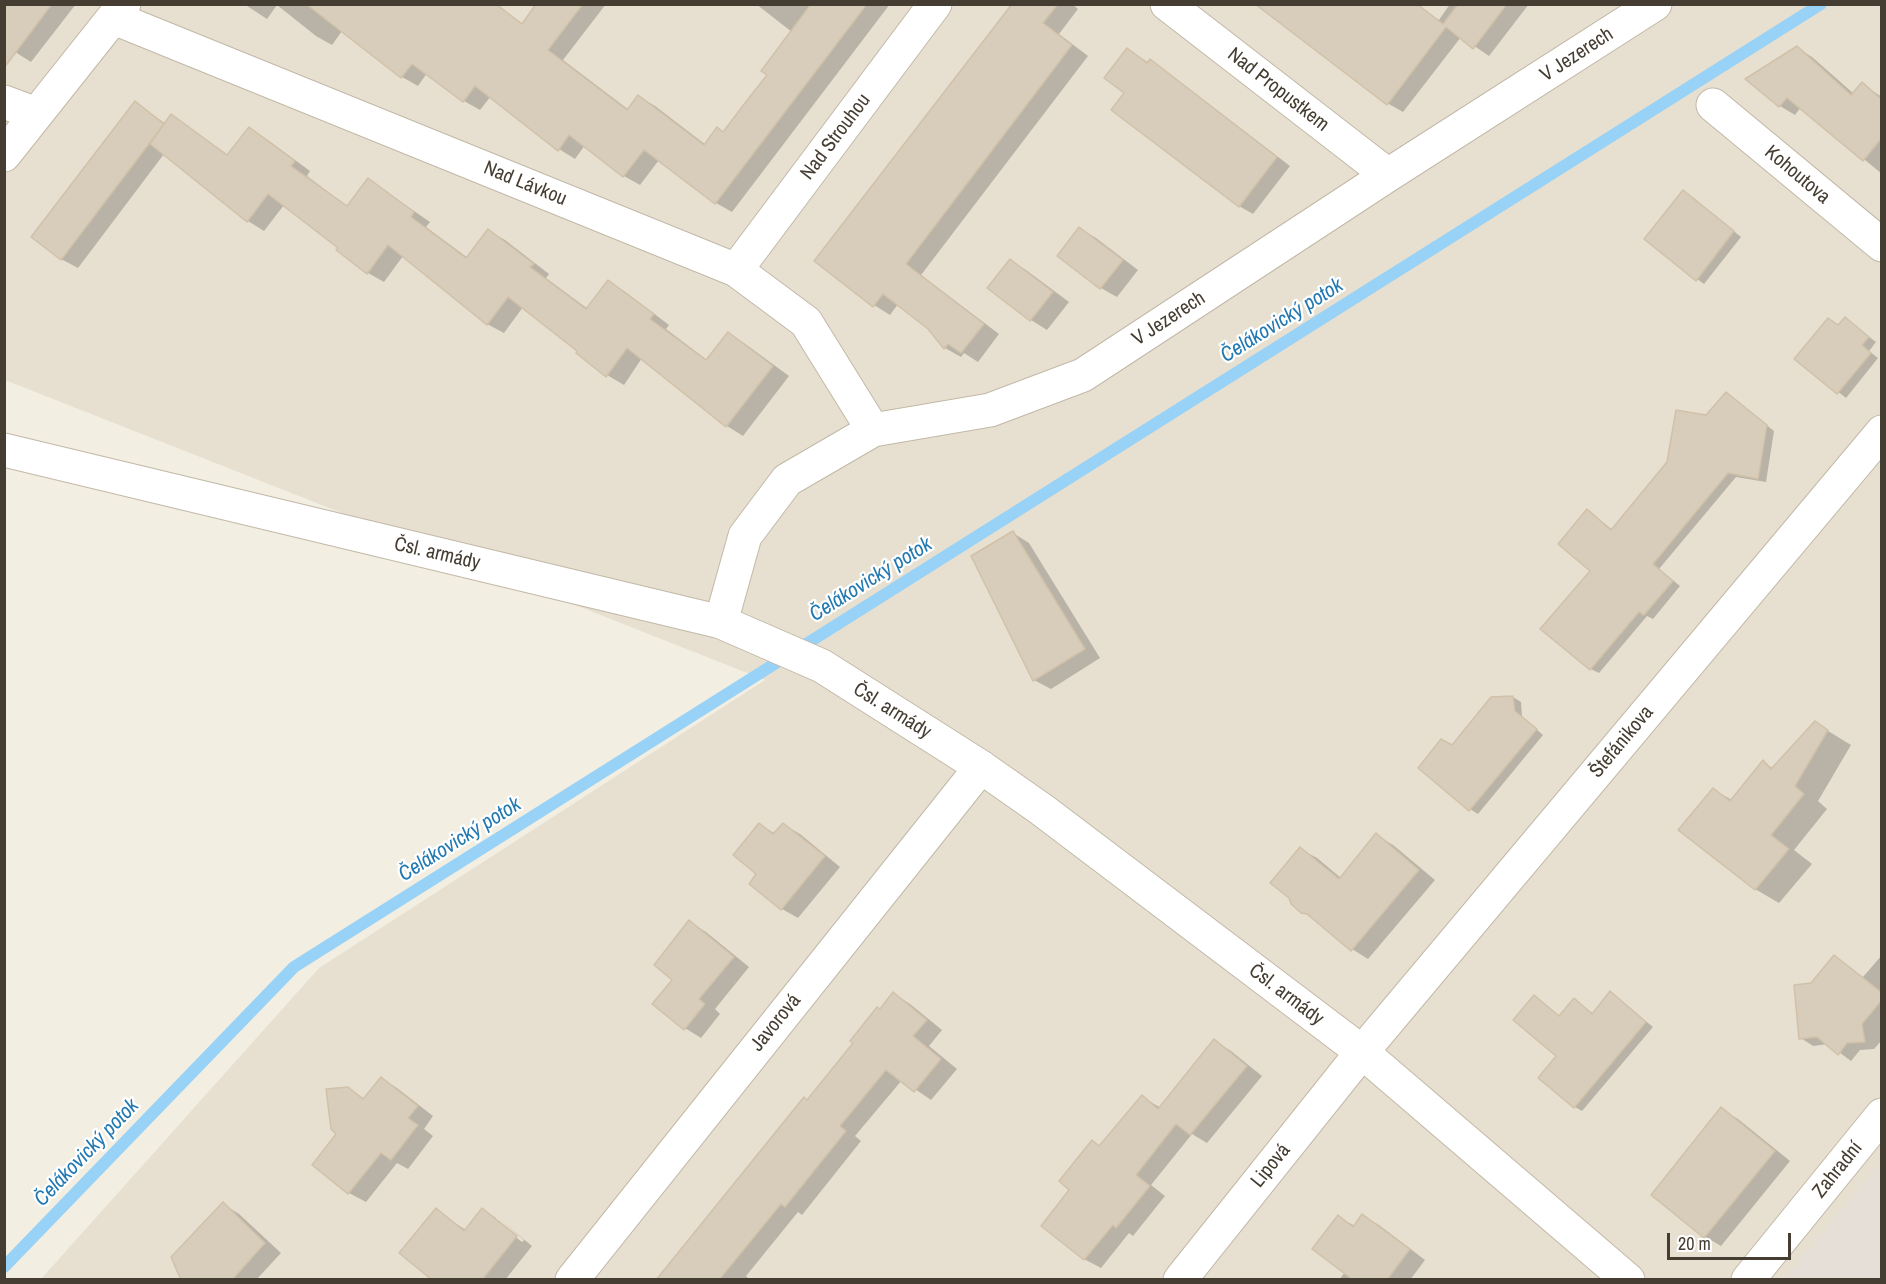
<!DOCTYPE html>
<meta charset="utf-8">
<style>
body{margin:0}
#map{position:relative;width:1886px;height:1284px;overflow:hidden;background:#f3eee2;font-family:"Archivo Narrow",sans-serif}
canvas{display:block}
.frame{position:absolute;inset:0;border:6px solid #453d32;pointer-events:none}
.scale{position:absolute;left:1667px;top:1233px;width:124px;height:27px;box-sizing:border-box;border:3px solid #453d32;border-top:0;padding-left:8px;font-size:18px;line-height:21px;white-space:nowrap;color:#453d32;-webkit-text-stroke:4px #fff;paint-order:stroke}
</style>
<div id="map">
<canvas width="1886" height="1284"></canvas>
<div class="frame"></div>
<div class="scale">20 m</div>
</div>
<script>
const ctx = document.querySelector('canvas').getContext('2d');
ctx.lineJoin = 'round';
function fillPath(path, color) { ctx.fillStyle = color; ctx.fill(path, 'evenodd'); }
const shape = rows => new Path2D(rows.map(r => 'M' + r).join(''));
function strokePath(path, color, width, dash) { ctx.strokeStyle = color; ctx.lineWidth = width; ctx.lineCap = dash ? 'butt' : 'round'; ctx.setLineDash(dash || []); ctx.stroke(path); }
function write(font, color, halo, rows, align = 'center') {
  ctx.font = font + ' "Archivo Narrow",sans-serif'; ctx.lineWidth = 4.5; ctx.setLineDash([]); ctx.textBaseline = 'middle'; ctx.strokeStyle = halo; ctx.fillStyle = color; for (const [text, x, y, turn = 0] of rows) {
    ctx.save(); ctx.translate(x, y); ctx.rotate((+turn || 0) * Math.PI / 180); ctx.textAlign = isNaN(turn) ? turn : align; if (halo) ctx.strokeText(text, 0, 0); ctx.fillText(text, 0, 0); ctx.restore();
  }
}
fillPath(shape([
 [4,5,1881,5,1881,1279,41,1279,319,968,765,680,5,380]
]), '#e7e0d0');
fillPath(shape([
 [1881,1163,1881,1279,1785,1279]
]), '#e5dfd8');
fillPath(shape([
 [4,4,76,4,31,62,4,45],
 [244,4,494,4,523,24,538,4,606,4,563,60,629,110,639,97,655,106,706,145,724,133,769,75,792,32,756,4,890,4,732,212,716,203,659,160,640,185,624,176,585,145,575,159,559,149,491,96,480,110,464,101,427,73,418,86,402,77,342,31,332,45,316,36,277,5,267,19],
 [1013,4,1072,4,1078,9,1059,34,1088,56,921,275,999,334,978,362,964,353,961,357,945,348,929,328,898,304,890,315,874,305],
 [1450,4,1529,4,1489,56,1461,37,1403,112,1387,103,1417,6,1439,20],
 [1797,48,1812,57,1854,94,1862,84,1882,97,1882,174,1801,107,1795,115,1780,106],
 [1127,49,1149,63,1150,61,1163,69,1290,166,1253,214,1239,206,1126,93],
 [135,103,166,124,171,116,228,155,249,128,265,138,310,171,307,176,348,207,369,180,430,222,426,227,468,258,488,231,505,240,549,274,546,278,588,309,608,282,624,291,669,325,666,329,707,360,728,333,744,343,789,376,743,436,727,426,642,358,624,385,607,375,578,352,579,351,523,307,504,333,487,324,403,256,384,282,368,273,340,248,284,205,264,231,248,221,219,199,164,154,78,268,61,259],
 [1691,196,1741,237,1704,284,1697,279],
 [1080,229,1096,238,1138,270,1117,297,1101,288],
 [1010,261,1026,270,1069,302,1047,330,1031,320,989,288],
 [1845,319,1876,342,1869,351,1878,358,1846,398,1796,359,1839,326],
 [1726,393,1774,431,1766,482,1736,477,1659,569,1680,586,1653,619,1647,616,1599,673,1591,669,1592,571,1587,511,1613,530],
 [1013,533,1029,543,1100,658,1051,689,1034,680],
 [1513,697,1521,702,1522,717,1543,735,1478,814,1470,809],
 [1815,723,1851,745,1818,801,1827,809,1794,850,1812,864,1779,903,1755,889,1714,790,1732,800,1763,762,1774,769],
 [760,825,776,834,784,825,800,834,840,867,798,918,782,909,751,884,758,873],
 [1376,835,1393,845,1435,880,1368,959,1352,949,1317,920,1302,911,1300,849,1317,858,1341,878],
 [689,922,706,932,749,967,715,1009,720,1014,701,1038,685,1028,674,980],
 [1882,955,1882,1040,1874,1049,1860,1050,1851,1061,1828,1044,1813,1046,1801,1038,1812,984,1835,957,1863,977],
 [1611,993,1653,1027,1582,1111,1575,1107,1558,1056,1535,997,1560,1017,1574,1000,1594,1014],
 [894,994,910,1004,942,1030,929,1046,957,1069,931,1100,902,1080,855,1136,861,1141,802,1215,798,1212,746,1276,750,1280,658,1280,808,1101],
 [1215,1041,1231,1051,1262,1076,1207,1143,1192,1134,1151,1185,1165,1196,1133,1236,1129,1233,1101,1268,1084,1259,1071,1190,1092,1142,1100,1147,1142,1097,1161,1108],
 [381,1079,397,1088,433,1116,424,1129,433,1136,408,1169,397,1163,366,1202,349,1193,314,1165,339,1133,348,1089,365,1099],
 [1721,1109,1738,1119,1790,1161,1721,1246,1704,1236],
 [223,1204,239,1214,281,1253,256,1280,183,1280],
 [436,1210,467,1231,483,1210,496,1218,496,1222,522,1242,524,1240,499,1219,532,1246,505,1280,435,1280],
 [1363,1216,1379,1225,1425,1260,1410,1280,1339,1280,1345,1272,1338,1217,1355,1226]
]), '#0003');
strokePath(shape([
 [4,1267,294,967,1821,4]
]), '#98d2f6', 12);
const building = shape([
 [4,4,52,4,4,68,4,4],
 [306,4,496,4,522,24,536,4,583,4,548,50,627,110,638,95,704,145,717,127,723,132,745,103,767,75,761,71,811,4,867,4,715,204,644,150,623,177,569,135,558,151,475,86,463,102,412,64,401,78,306,4],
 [1012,4,1058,4,1043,23,1072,45,906,264,984,324,961,353,948,344,944,349,928,329,883,294,873,307,814,261,1012,4],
 [1255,4,1417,4,1443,24,1458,4,1507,4,1473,49,1446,27,1387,105,1255,4],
 [1797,46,1851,95,1862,82,1881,99,1881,139,1863,161,1787,98,1779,107,1745,79,1797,46],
 [1127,48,1147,63,1150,59,1277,157,1239,207,1111,110,1124,93,1104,78,1127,48],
 [135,101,164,124,61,260,31,237,135,101],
 [171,114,227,155,249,127,295,161,291,166,347,206,368,178,414,212,411,217,466,258,488,229,534,264,530,267,586,309,608,280,654,314,650,319,706,360,728,332,773,366,726,427,627,348,606,377,576,353,577,351,508,297,487,325,388,245,367,274,336,250,338,248,268,194,247,222,150,144,171,114],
 [1683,190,1734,231,1696,281,1644,239,1683,190],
 [1079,227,1123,260,1100,289,1057,256,1079,227],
 [1010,259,1053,292,1030,321,987,288,1010,259],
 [1845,317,1869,337,1862,345,1871,353,1837,394,1794,359,1828,318,1838,325,1845,317],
 [1726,392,1767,425,1758,479,1728,473,1653,564,1673,581,1644,615,1639,612,1590,670,1540,629,1590,571,1558,544,1587,509,1611,530,1667,462,1676,410,1706,415,1726,392],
 [1013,531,1085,649,1033,681,971,556,1013,531],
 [1513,696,1515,711,1537,729,1469,811,1418,768,1441,739,1452,745,1491,697,1513,696],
 [1815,721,1828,730,1795,786,1804,794,1771,835,1789,849,1755,890,1678,830,1713,788,1730,801,1763,760,1771,769,1815,721],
 [759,823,773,834,783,823,825,856,781,910,749,884,756,874,733,855,759,823],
 [1376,833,1419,870,1351,951,1307,914,1301,913,1291,904,1289,898,1270,883,1300,847,1339,879,1376,833],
 [689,920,734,957,699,999,705,1004,684,1030,652,1004,672,980,654,965,689,920],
 [1834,955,1881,992,1881,1001,1862,1024,1865,1042,1847,1043,1838,1055,1817,1037,1799,1039,1794,985,1811,983,1834,955],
 [1610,991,1646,1022,1574,1108,1538,1078,1556,1056,1513,1020,1534,995,1559,1016,1574,998,1592,1014,1610,991],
 [893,992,927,1020,913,1036,941,1059,914,1092,886,1070,840,1126,846,1131,785,1207,781,1204,719,1280,656,1280,804,1097,807,1100,853,1043,850,1041,877,1007,880,1009,893,992],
 [1214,1039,1247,1066,1190,1135,1176,1124,1136,1175,1150,1186,1116,1228,1113,1225,1084,1260,1041,1226,1069,1190,1059,1181,1092,1140,1099,1146,1142,1095,1158,1109,1214,1039],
 [381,1077,418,1106,408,1118,418,1125,391,1160,381,1153,348,1194,312,1165,336,1134,331,1129,326,1089,348,1087,363,1099,381,1077],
 [1721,1107,1775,1151,1704,1238,1651,1195,1721,1107],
 [223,1202,265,1243,232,1280,181,1280,171,1257,223,1202],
 [436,1208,464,1231,482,1208,517,1236,482,1280,432,1280,399,1253,436,1208],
 [1362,1214,1410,1249,1387,1280,1353,1280,1312,1249,1338,1215,1353,1227,1362,1214]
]);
fillPath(building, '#d8ccba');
strokePath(building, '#d1c1a9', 1.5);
const minor = shape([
 [1167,4,1388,175],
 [114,18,736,270,806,322,873,430],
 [4,102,36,114],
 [1713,105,1882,245],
 [4,155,124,4],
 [736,270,935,4],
 [721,622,745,536,787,480,873,430,990,410,1083,375,1388,175,1655,4],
 [572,1280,981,767],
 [1180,1280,1362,1052,1882,432],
 [1748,1280,1882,1115]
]);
const tertiary = shape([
 [4,450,721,622,822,666,981,767,1041,809,1362,1052,1628,1280]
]);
strokePath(minor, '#c2b8a7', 35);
strokePath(tertiary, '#c2b8a7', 35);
strokePath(minor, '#fff', 33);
strokePath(tertiary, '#fff', 33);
write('20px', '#453d32', '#fff', [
 ["V Jezerech",1577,55,-33],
 ["Nad Propustkem",1278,90,38],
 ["Nad Strouhou",836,137,-53],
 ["Kohoutova",1797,175,40],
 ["Nad Lávkou",525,184,22],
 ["V Jezerech",1169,319,-33],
 ["Čsl. armády",437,554,13],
 ["Čsl. armády",892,711,32],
 ["Štefánikova",1622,742,-50],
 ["Čsl. armády",1286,995,37],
 ["Javorová",776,1023,-51],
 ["Lipová",1271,1166,-51],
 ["Zahradní",1838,1170,-51]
]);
write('italic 21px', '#2278b1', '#fff', [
 ["Čelákovický potok",1282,321,-32],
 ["Čelákovický potok",871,580,-32],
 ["Čelákovický potok",460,840,-32],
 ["Čelákovický potok",87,1153,-46]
]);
</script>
